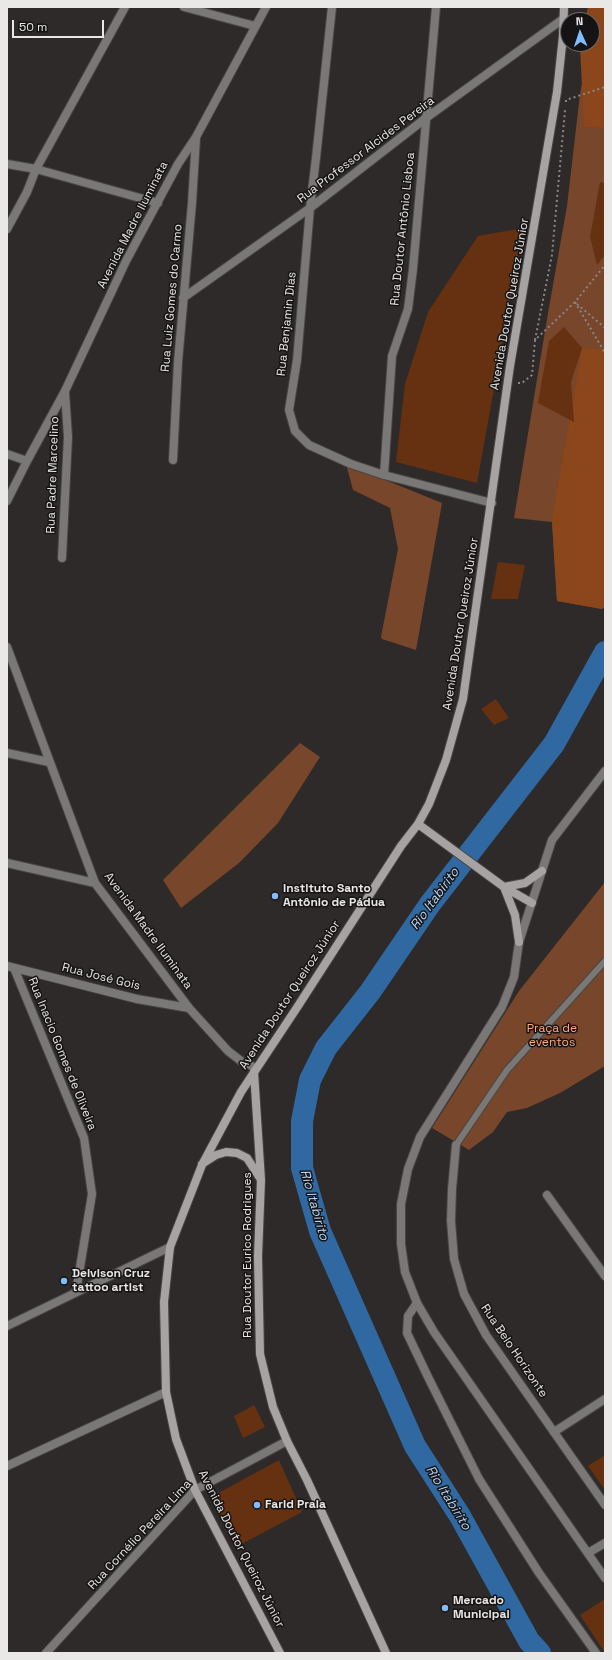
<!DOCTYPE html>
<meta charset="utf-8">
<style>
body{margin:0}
#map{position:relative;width:612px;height:1660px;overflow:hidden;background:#2e2a29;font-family:"Space Grotesk",sans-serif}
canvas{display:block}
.frame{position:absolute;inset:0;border:8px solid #eae8e7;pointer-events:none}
.north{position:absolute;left:560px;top:12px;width:40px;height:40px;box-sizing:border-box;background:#151313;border:1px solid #6a6868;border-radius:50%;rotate:357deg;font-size:11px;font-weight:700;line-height:16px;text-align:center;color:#eae8e7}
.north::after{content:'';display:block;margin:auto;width:14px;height:18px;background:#82bcfa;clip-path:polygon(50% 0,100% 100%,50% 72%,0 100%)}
.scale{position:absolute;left:12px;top:20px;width:92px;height:18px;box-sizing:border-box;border:2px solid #eae8e7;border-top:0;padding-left:5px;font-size:12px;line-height:14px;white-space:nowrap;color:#eae8e7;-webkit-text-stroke:3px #151313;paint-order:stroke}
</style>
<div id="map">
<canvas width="612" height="1660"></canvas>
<div class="frame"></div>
<div class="north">N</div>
<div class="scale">50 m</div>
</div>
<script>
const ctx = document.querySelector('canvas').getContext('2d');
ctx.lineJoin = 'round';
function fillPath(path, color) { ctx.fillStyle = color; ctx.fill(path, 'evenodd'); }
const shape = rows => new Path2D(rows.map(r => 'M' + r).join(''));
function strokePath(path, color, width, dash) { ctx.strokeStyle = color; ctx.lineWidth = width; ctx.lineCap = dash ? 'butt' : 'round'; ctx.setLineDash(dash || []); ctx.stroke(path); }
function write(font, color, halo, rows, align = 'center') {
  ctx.font = font + ' "Space Grotesk",sans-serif'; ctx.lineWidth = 3; ctx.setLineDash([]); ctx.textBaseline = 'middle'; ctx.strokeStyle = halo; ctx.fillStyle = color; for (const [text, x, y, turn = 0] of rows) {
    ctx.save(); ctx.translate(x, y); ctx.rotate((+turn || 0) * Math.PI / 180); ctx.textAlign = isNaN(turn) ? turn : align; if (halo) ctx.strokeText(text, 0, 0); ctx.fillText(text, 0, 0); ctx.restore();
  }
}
fillPath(shape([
 [605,7,605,606,602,609,557,601,552,522,514,518,548,313,567,206,580,94,589,44,592,44],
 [346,464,442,503,416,650,382,639,381,637,398,549,390,508,353,490],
 [300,743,320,757,278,823,239,863,181,908,163,880],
 [605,882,605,1066,560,1093,527,1108,507,1112,493,1132,469,1150,432,1128,519,991]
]), '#78462b');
fillPath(shape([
 [588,7,605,7,605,128,584,127,580,47,581,44,592,44,592,20,585,20],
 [582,348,605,350,605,606,602,609,557,601,552,521]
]), '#8b461b');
strokePath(shape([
 [540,1653,529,1641,460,1516,415,1446,320,1231,302,1168,302,1121,310,1080,326,1048,370,992,430,904,554,744,605,652]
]), '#3069a2', 22);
fillPath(shape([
 [600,182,605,183,605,255,597,265,590,237],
 [523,228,477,483,396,462,405,384,428,312,478,236],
 [564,327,582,348,571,382,574,422,538,403,549,341],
 [498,562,525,565,518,599,491,599],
 [496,699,509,718,494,725,481,709],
 [254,1405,265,1427,243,1438,234,1416],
 [605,1455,605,1490,588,1466],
 [279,1460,302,1512,236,1547,211,1497],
 [605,1599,605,1653,580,1615]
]), '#653110');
const service = shape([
 [456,1145,507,1070,605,961]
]);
const minor = shape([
 [184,7,255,26],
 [332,7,316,158,310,208,297,360,289,410,295,431,309,445,351,464,384,475,492,503],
 [7,164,36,169,158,203],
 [7,229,27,192,36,169,125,7],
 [183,298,310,208,426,118,563,19],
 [7,454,27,461],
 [173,460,178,362,192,203,196,138],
 [384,475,392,356,408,309,413,269,436,7],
 [7,501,27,461,65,391,126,261,178,164,196,137,266,7],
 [62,558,68,437,65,392],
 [7,647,95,883,189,1008,228,1051,241,1061,256,1068],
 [7,753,49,762],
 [7,863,95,883],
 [7,966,137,999,189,1008],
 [14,968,84,1138,92,1194,76,1292],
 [547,1195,605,1276],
 [417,1303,408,1316,407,1333,428,1377,479,1479,539,1573,596,1653],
 [7,1326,170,1247],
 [554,1432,605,1399],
 [46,1653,195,1490,287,1441]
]);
const tertiary = shape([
 [605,771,552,840,519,942,514,977,502,1007,420,1137,408,1169,401,1204,401,1244,405,1272,417,1303,434,1332,605,1578],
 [456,1145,452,1189,451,1221,454,1259,464,1294,486,1335,605,1505],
 [7,1466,166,1392],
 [588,1553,605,1543]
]);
const secondary = shape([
 [418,824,504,887,532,903],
 [519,942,515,915,504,887,525,883,542,871],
 [254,1072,261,1180,258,1256,260,1354,273,1407,287,1441,307,1480,386,1653],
 [202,1164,216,1155,226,1152,237,1153,247,1158,260,1178],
 [280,1653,195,1490,176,1439,166,1392,164,1302,170,1247,202,1165,241,1092,298,1006,401,846,418,824,429,804,446,760,463,699,510,366,557,92,563,36,564,7]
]);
strokePath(service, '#484544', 8);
strokePath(minor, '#484544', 10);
strokePath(tertiary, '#484544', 10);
strokePath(secondary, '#484544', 10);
strokePath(shape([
 [566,102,566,100,605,87],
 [575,302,605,353],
 [577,304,605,328],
 [535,340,552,255,565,110],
 [518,383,522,383,532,375,535,340,575,302,605,265]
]), '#898685', 2, [2, 3]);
strokePath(service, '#7a7877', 6);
strokePath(minor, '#7a7877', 8);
strokePath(tertiary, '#7a7877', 8);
strokePath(secondary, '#a6a3a2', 8);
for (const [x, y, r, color] of [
 [275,896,4,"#82bcfa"],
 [64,1281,4,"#82bcfa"],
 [257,1505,4,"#82bcfa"],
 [445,1608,4,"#82bcfa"]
]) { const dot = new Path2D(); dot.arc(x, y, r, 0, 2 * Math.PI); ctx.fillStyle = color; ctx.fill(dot); strokePath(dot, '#151313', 1.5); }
write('12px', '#eae8e7', '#151313', [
 ["Rua Professor Alcides Pereira",366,150,-37],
 ["Avenida Madre Iluminata",133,225,-63],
 ["Rua Doutor Antônio Lisboa",403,229,-84],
 ["Rua Luiz Gomes do Carmo",172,298,-85],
 ["Avenida Doutor Queiroz Júnior",510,304,-80],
 ["Rua Benjamin Dias",287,324,-84],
 ["Rua Padre Marcelino",53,475,-88],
 ["Avenida Doutor Queiroz Júnior",461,624,-81],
 ["Avenida Madre Iluminata",148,931,54],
 ["Rua José Gois",101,977,14],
 ["Avenida Doutor Queiroz Júnior",290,995,-57],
 ["Rua Inacio Gomes de Oliveira",62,1054,68],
 ["Rua Doutor Eurico Rodrigues",248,1255,-90],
 ["Rua Belo Horizonte",514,1351,56],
 ["Rua Cornélio Pereira Lima",140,1535,-47],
 ["Avenida Doutor Queiroz Júnior",241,1549,63]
]);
write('bold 12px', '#eae8e7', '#151313', [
 ["Instituto Santo",283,889],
 ["Antônio de Pádua",283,903],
 ["Deivison Cruz",72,1274],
 ["tattoo artist",72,1288],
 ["Farid Praia",265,1505],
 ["Mercado",453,1601],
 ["Municipal",453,1615]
], 'left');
write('12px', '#fdac81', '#151313', [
 ["Praça de",552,1029],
 ["eventos",552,1043]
]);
write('italic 13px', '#b9d7f8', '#151313', [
 ["Rio Itabirito",435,899,-54],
 ["Rio Itabirito",314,1205,74],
 ["Rio Itabirito",448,1498,58]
]);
</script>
